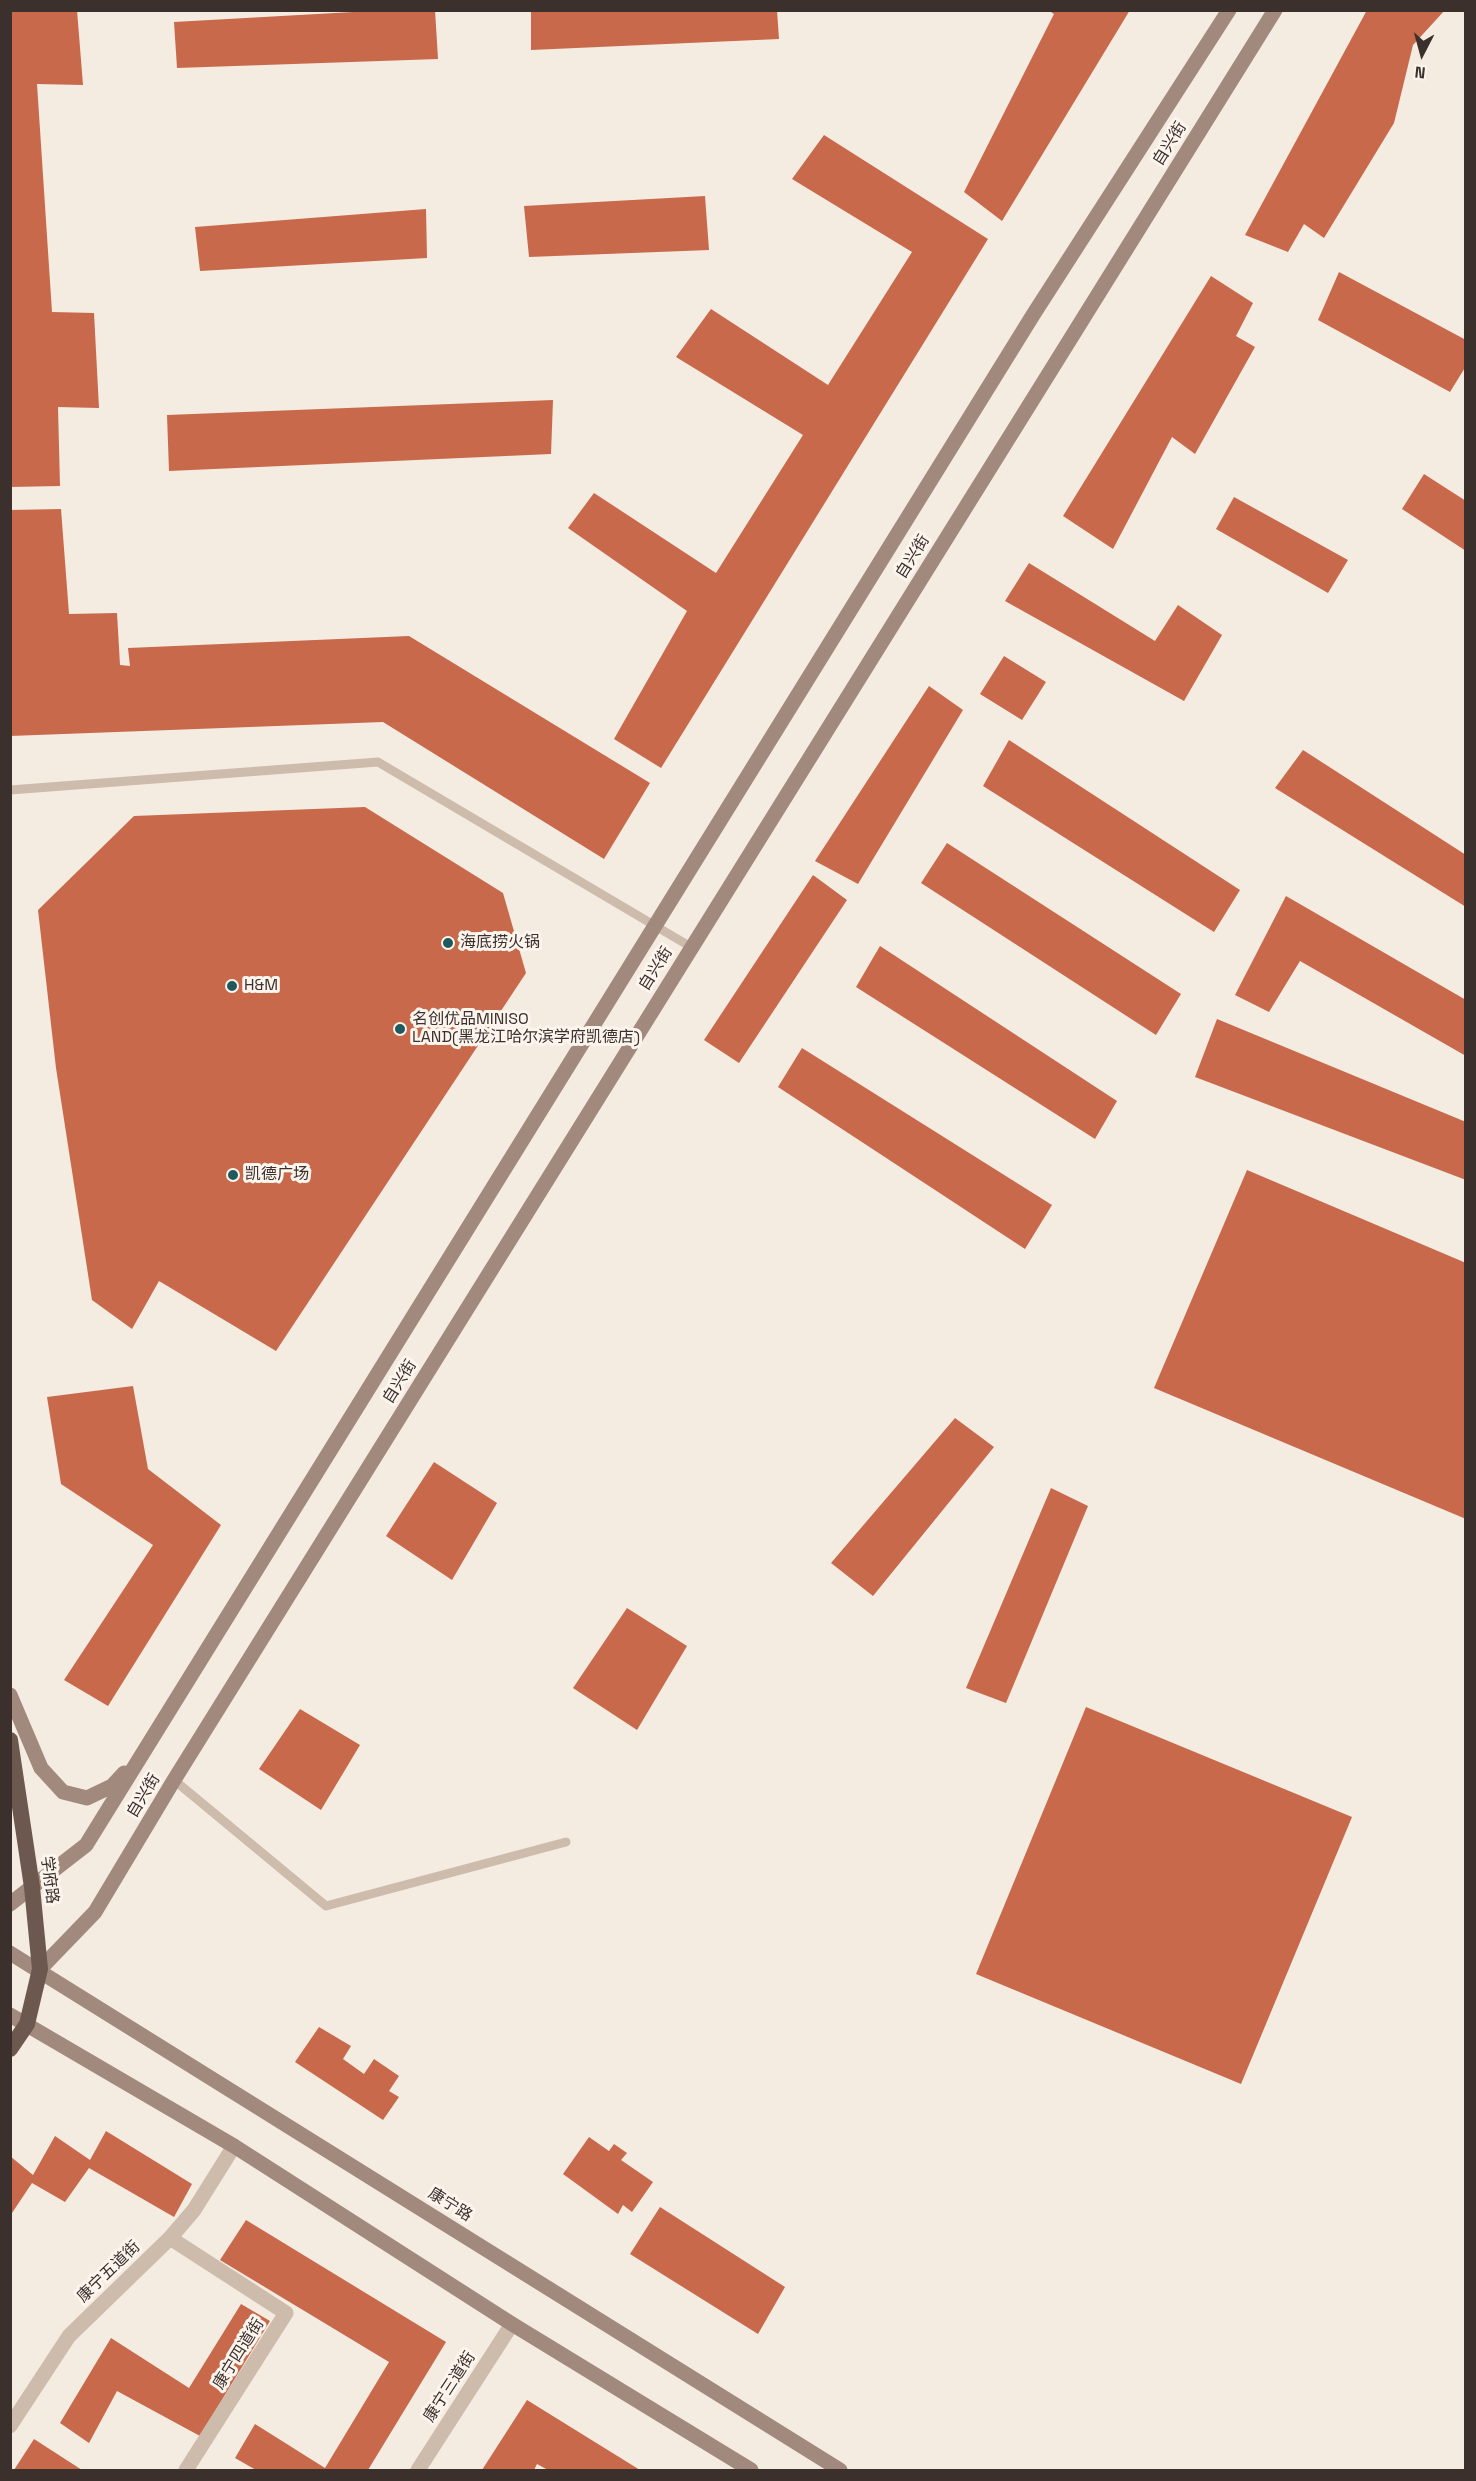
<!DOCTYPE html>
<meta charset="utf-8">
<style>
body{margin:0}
#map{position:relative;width:1476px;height:2481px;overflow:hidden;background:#f4ebe1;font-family:"Space Grotesk",sans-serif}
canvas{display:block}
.frame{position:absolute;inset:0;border:12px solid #3b302b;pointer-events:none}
.north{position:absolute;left:1392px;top:24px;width:60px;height:60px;-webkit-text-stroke:4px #fbf5ee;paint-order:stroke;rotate:186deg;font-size:16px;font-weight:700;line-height:24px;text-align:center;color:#3b302b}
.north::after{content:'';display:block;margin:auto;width:21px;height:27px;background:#3b302b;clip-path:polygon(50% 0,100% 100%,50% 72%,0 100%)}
</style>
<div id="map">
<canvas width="1476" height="2481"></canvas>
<div class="frame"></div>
<div class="north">N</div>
</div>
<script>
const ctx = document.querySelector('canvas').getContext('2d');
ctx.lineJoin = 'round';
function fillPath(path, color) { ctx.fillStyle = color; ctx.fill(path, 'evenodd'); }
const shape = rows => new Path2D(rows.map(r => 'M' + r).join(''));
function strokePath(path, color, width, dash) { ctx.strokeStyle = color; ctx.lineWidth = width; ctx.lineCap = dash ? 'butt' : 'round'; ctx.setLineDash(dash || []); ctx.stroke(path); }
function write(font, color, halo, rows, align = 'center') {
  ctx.font = font + ' "Space Grotesk","Noto Sans SC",sans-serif'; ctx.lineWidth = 6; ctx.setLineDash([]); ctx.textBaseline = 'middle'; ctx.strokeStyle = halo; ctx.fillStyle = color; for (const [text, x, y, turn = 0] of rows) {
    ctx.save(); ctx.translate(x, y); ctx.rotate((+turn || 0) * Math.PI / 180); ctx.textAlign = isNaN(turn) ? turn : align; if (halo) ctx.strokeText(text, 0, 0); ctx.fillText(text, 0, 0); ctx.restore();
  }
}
fillPath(shape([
 [10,10,77,10,83,85,37,84,52,312,94,313,99,408,58,407,60,486,10,487],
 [389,10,435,10,438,59,177,68,174,22],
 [531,10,777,10,779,39,531,50],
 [1048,10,1130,10,1002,221,964,192,1054,14],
 [1367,10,1445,10,1413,45,1394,123,1324,238,1304,224,1288,252,1245,235],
 [824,135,988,239,661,768,614,739,687,611,568,528,594,493,716,573,803,435,676,357,711,309,828,385,912,252,792,179],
 [705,196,709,250,529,257,524,206],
 [426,209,427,258,200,271,195,227],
 [1339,272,1466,340,1466,366,1450,392,1318,320],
 [1211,276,1253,303,1236,336,1255,347,1195,454,1172,437,1113,549,1063,516],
 [553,400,551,454,169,471,167,415],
 [1424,474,1466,501,1466,551,1402,509],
 [1234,497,1348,560,1328,593,1216,529],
 [61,509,69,614,117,613,120,665,130,666,128,648,409,636,650,783,604,859,383,722,10,736,10,510],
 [1029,563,1155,641,1178,605,1222,635,1184,701,1005,601],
 [1004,656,1046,682,1022,720,980,694],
 [929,686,963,710,858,884,815,861],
 [1009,740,1240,890,1214,932,983,786],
 [1303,750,1466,855,1466,907,1275,788],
 [365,807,503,893,526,973,276,1351,159,1281,132,1329,92,1300,56,1068,38,910,134,816],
 [947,843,1181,994,1156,1035,921,883],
 [813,875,847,900,739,1063,704,1040],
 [1286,896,1466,1000,1466,1056,1300,961,1269,1012,1235,995],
 [880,946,1117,1101,1095,1139,856,987],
 [1217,1019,1466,1122,1466,1180,1195,1077],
 [802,1048,1052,1205,1025,1249,778,1087],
 [1247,1170,1466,1263,1466,1519,1154,1388],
 [133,1386,148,1469,221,1525,108,1706,64,1680,153,1545,61,1484,47,1397],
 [955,1418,994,1447,873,1596,831,1563],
 [434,1462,497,1503,452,1580,386,1536],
 [1051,1488,1088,1506,1006,1703,966,1688],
 [627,1608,687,1646,637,1730,573,1688],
 [1086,1707,1352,1817,1241,2084,976,1974],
 [300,1709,360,1745,321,1810,259,1769],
 [319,2027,351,2046,343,2059,364,2074,374,2059,399,2076,389,2091,399,2097,383,2120,295,2062],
 [106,2131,192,2184,174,2217,89,2168,65,2202,32,2183,10,2216,10,2156,33,2175,55,2136,90,2160],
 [589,2137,609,2151,614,2144,627,2153,621,2160,653,2182,632,2212,623,2205,618,2214,563,2174],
 [660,2207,785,2287,758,2334,630,2254],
 [246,2220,446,2342,368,2470,256,2470,235,2458,255,2424,325,2468,389,2362,220,2260],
 [241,2304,270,2321,200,2436,117,2391,89,2443,60,2423,111,2338,189,2388],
 [527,2400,640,2470,548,2470,537,2464,534,2470,482,2470],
 [34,2439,82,2470,14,2470]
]), '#c8694b');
strokePath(shape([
 [10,790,378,762,691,947],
 [174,1780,326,1906,566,1842]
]), '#cdbbac', 9);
strokePath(shape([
 [170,2238,286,2313,186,2470],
 [10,2426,69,2336,170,2238,194,2210,234,2146]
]), '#cdbbac', 15);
strokePath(shape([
 [418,2470,512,2324]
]), '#cdbbac', 15);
strokePath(shape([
 [10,1695,41,1768,63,1792,87,1798,112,1786,124,1773],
 [10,1904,86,1845,1033,315,1229,10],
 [10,1953,840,2470],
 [40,1969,95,1912,174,1780,1275,10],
 [10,2015,234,2146,512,2324,751,2470]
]), '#a18a7d', 15);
strokePath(shape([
 [10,1740,32,1887,40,1969,27,2024,10,2049]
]), '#6c584f', 16);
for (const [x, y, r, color] of [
 [448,943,6,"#1f5a5e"],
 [232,986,6,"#1f5a5e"],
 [400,1029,6,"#1f5a5e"],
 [233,1175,6,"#1f5a5e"]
]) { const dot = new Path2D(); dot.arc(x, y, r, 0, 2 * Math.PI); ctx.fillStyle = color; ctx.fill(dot); strokePath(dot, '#fbf5ee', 2); }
write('16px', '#3b302b', '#fbf5ee', [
 ["自兴街",1170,144,-58],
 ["自兴街",913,557,-58],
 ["自兴街",656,969,-58],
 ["自兴街",400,1382,-58],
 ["自兴街",144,1796,-59],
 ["学府路",49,1880,83],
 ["康宁路",450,2205,32],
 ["康宁五道街",109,2272,-44],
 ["康宁四道街",239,2354,-58],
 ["康宁三道街",450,2387,-57]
]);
write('16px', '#3b302b', '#fbf5ee', [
 ["海底捞火锅",460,943],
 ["H&M",244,986],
 ["名创优品MINISO",412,1020],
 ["LAND(黑龙江哈尔滨学府凯德店)",412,1038],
 ["凯德广场",245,1175]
], 'left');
</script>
